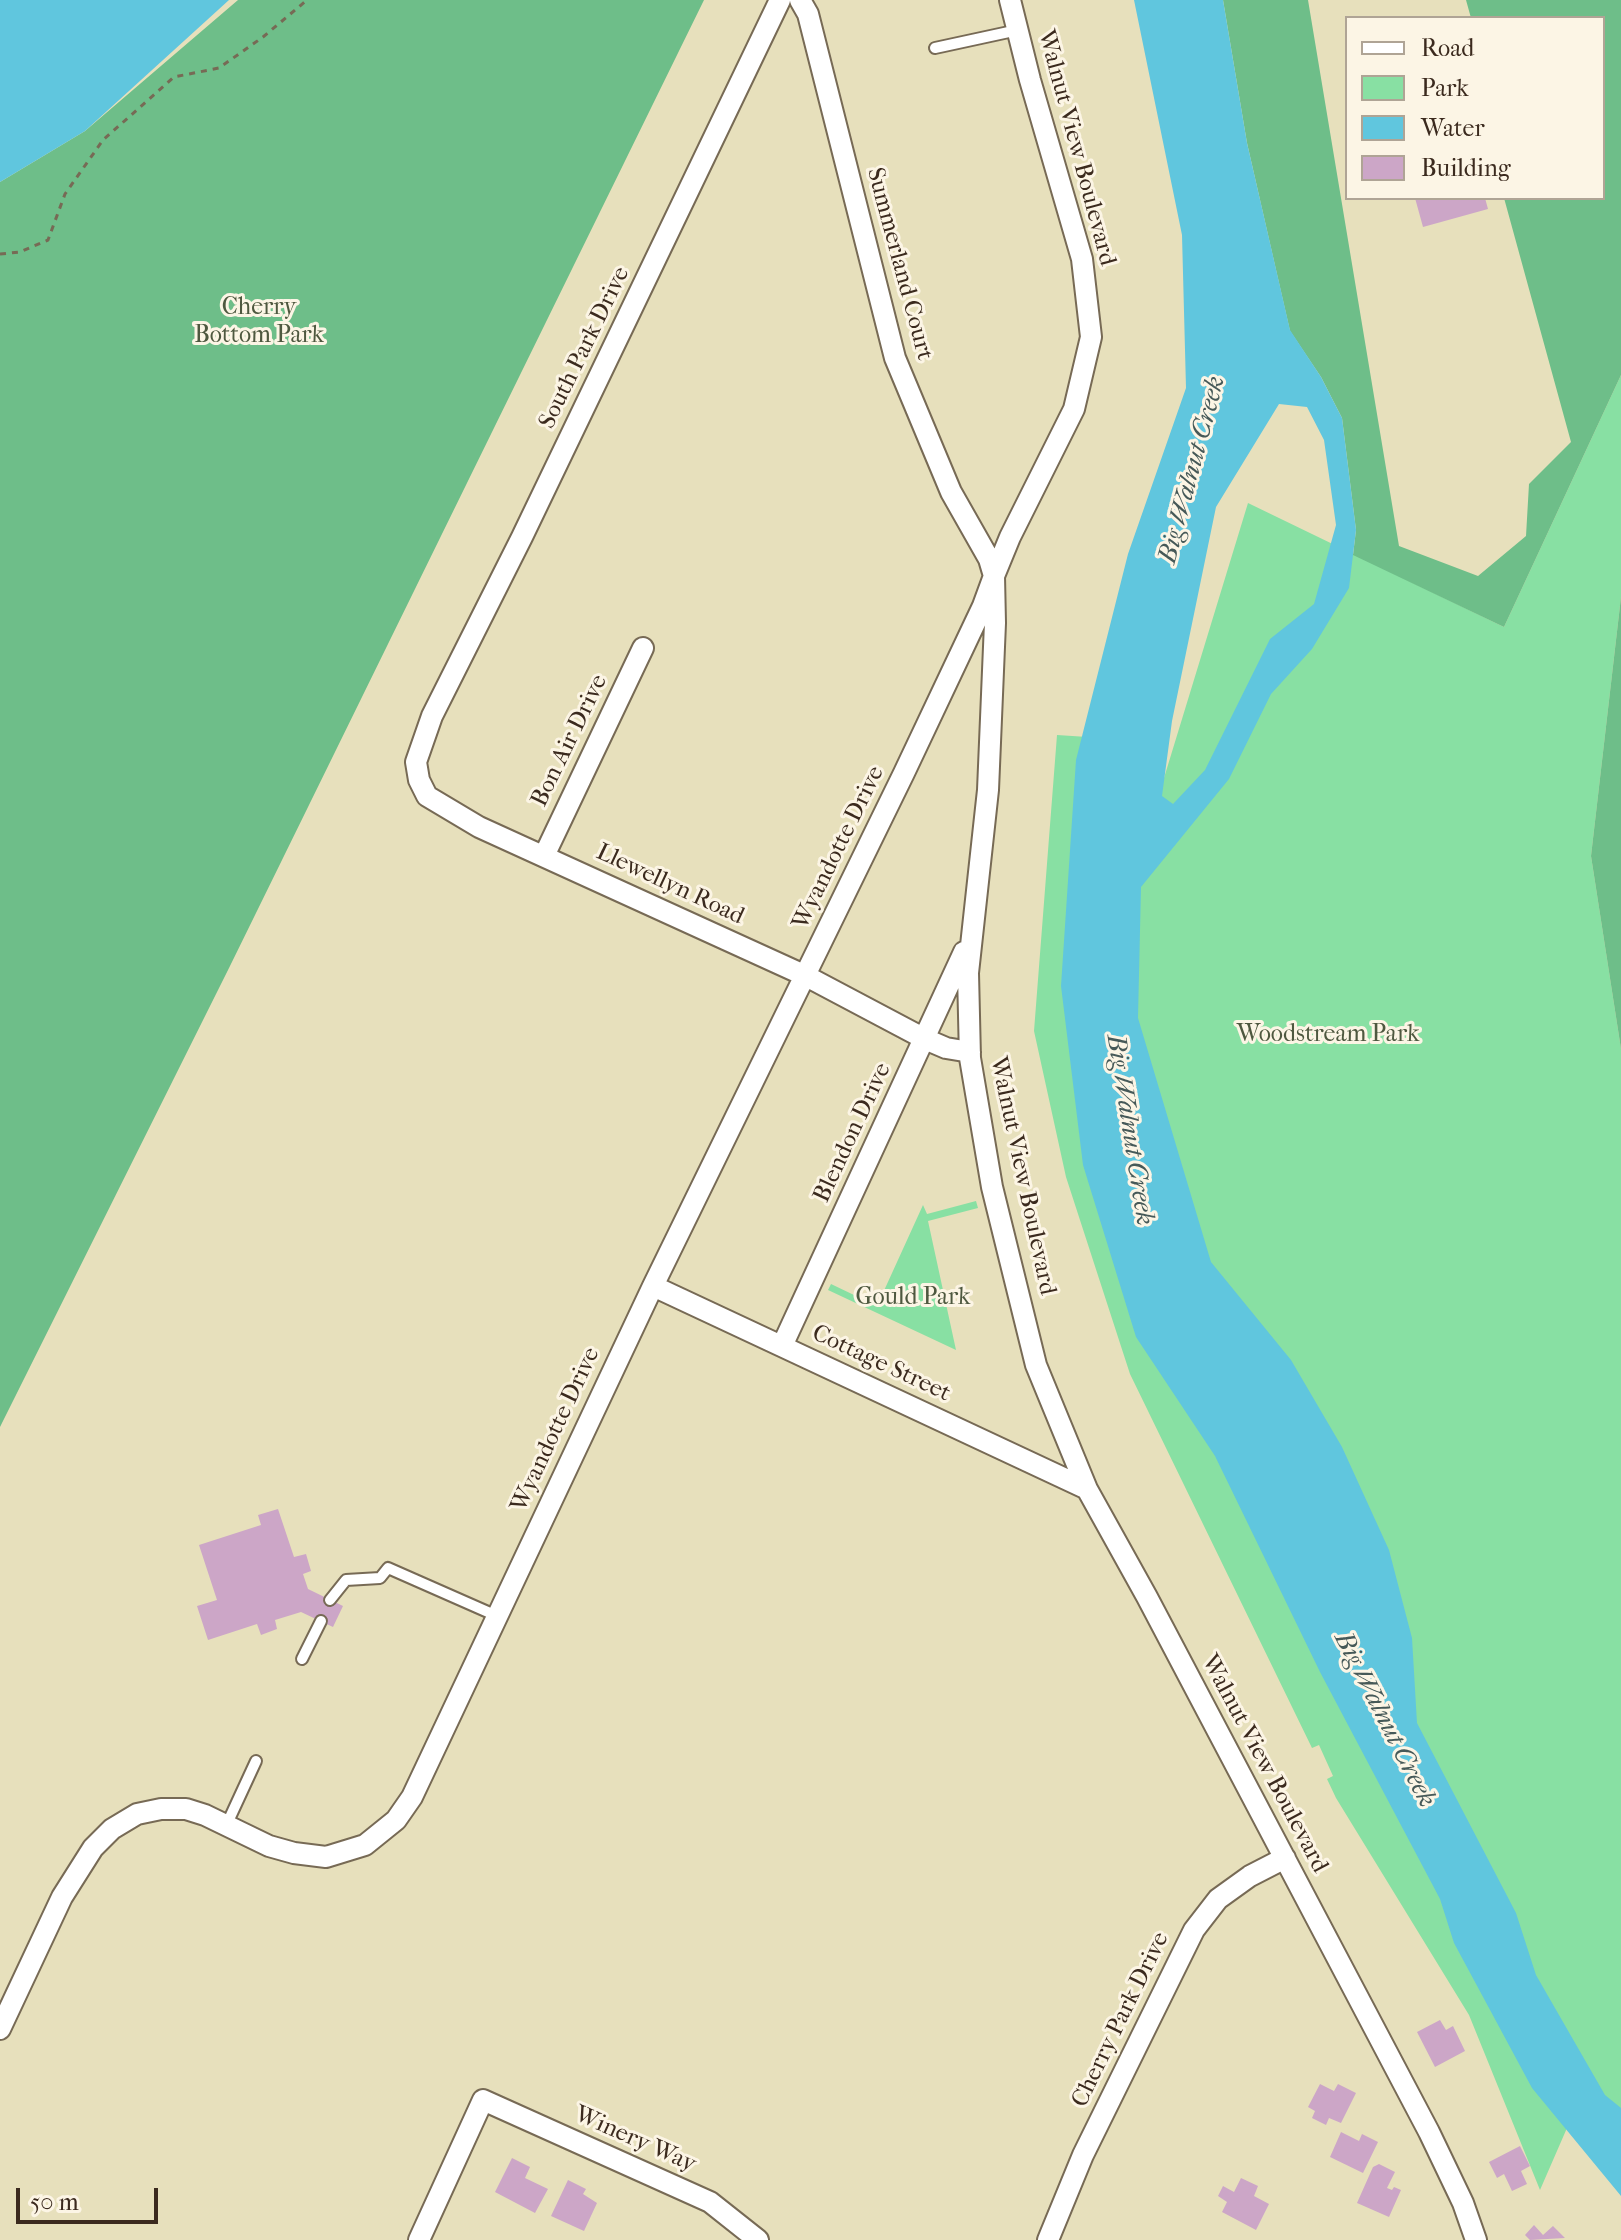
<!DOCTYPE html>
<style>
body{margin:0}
#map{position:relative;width:1621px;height:2240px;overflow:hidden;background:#e7e0bc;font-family:"IM FELL French Canon",serif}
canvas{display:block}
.legend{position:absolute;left:1345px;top:16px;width:260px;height:184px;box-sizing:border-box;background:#fcf5e5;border:2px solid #afa495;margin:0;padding:10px 14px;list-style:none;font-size:24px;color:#3b2a1e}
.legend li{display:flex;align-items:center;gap:16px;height:40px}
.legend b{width:40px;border:2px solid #afa495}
.scale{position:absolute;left:16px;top:2188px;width:142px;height:36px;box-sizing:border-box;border:4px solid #3b2a1e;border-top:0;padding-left:10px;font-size:24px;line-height:28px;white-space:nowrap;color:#3b2a1e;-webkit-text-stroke:6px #fcf5e5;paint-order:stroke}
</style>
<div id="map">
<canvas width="1621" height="2240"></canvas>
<ul class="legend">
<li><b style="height:10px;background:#fff"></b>Road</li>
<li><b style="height:22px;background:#88e0a3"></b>Park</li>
<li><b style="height:22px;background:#60c6de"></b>Water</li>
<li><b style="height:22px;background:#cca6c7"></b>Building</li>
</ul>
<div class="scale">50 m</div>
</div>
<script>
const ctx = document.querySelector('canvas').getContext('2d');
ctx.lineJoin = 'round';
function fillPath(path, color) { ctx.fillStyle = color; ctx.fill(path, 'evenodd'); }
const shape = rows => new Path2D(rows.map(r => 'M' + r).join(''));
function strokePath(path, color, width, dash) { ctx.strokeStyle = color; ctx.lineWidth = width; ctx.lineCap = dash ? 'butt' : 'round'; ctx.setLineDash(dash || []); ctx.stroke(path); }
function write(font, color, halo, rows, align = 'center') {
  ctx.font = font + ' "IM FELL French Canon",serif'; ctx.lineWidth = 6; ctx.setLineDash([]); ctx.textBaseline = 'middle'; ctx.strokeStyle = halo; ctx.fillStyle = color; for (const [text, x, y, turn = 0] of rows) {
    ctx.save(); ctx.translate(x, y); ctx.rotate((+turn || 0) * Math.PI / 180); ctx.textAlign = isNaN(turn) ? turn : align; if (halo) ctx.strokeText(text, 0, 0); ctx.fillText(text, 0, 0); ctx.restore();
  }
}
fillPath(shape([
 [1621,375,1621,597,1591,856,1621,1049,1621,2160,1577,2105,1540,2190,1469,2015,1336,1798,1327,1779,1333,1776,1319,1745,1312,1748,1130,1374,1066,1177,1034,1031,1057,735,1149,741,1160,791,1248,503,1504,627],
 [976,1201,978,1208,928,1221,956,1350,828,1290,831,1284,877,1306,923,1205,927,1214]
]), '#88e0a3');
fillPath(shape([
 [238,0,704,0,229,968,0,1427,0,182,85,131],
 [1223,0,1308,0,1399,546,1478,576,1526,536,1529,484,1571,442,1504,198,1603,198,1603,18,1471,18,1466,0,1621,0,1621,375,1504,627,1353,555,1356,530,1342,418,1321,377,1290,331,1247,143],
 [1621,597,1621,1049,1591,856]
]), '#6ebe89');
fillPath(shape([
 [0,0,229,0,85,131,0,182],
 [1134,0,1223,0,1247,143,1290,330,1321,377,1342,418,1356,530,1349,588,1312,649,1271,694,1229,779,1141,887,1138,1018,1211,1262,1291,1360,1342,1447,1389,1550,1412,1638,1417,1723,1516,1913,1536,1975,1605,2095,1621,2108,1621,2196,1532,2088,1454,1943,1440,1899,1320,1672,1215,1456,1136,1337,1083,1165,1061,986,1076,760,1128,554,1186,388,1182,235],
 [1279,404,1307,407,1324,440,1336,525,1314,604,1270,639,1205,770,1173,804,1162,796,1172,721,1216,507]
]), '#60c6de');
fillPath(shape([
 [1415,198,1485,198,1488,209,1423,227],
 [278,1509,294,1557,306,1554,311,1571,303,1574,308,1589,343,1606,333,1627,301,1612,275,1620,277,1629,261,1635,257,1624,208,1640,197,1606,217,1600,199,1545,261,1525,258,1515],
 [1440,2020,1446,2030,1453,2026,1465,2051,1435,2067,1417,2032],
 [1320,2084,1334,2091,1338,2084,1356,2093,1341,2123,1329,2118,1326,2125,1312,2118,1315,2111,1308,2107],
 [1341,2132,1359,2141,1362,2134,1378,2142,1363,2173,1330,2157],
 [1520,2146,1530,2166,1521,2171,1527,2184,1512,2191,1504,2174,1497,2178,1489,2162],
 [512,2158,530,2167,525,2178,548,2189,535,2213,495,2192],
 [1379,2164,1395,2172,1387,2188,1392,2190,1394,2187,1401,2190,1389,2217,1357,2203,1373,2167],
 [1241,2178,1258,2186,1254,2196,1269,2204,1256,2230,1222,2212,1227,2202,1218,2196,1223,2186,1234,2192],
 [568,2180,586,2189,583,2194,597,2203,584,2231,551,2216],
 [1534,2225,1543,2235,1553,2226,1565,2238,1530,2240,1525,2235]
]), '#cca6c7');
const service = shape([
 [935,48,1018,30],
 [330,1600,346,1580,380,1578,388,1568,497,1616],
 [302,1659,321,1621],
 [226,1826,256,1761]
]);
const minor = shape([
 [780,0,522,537,432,716,416,762,419,780,427,796,479,827,806,976,925,1039,946,1048,970,1052],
 [1010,0,1030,80,1082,259,1091,337,1074,409,1010,537,994,576,995,623,988,790,968,973,970,1058,992,1187,1036,1365,1087,1489,1147,1597,1429,2132,1463,2203,1476,2240],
 [544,856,643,648],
 [653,1286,1087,1489],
 [782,1346,964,952],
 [0,2029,62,1897,93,1848,112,1829,137,1814,161,1809,186,1809,205,1815,269,1846,294,1853,326,1857,365,1845,396,1820,412,1797,653,1286,904,773,983,606,994,576,989,559,951,492,895,358,808,14,800,0],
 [419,2240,483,2100,710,2202,758,2240],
 [1048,2240,1083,2155,1194,1930,1218,1899,1250,1876,1285,1858]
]);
strokePath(service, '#776a55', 14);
strokePath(minor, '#776a55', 24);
strokePath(shape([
 [0,254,20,252,48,240,65,194,103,140,174,77,219,68,263,37,307,0]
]), '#776a55', 3, [6, 6]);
strokePath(service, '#fff', 10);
strokePath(minor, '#fff', 20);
write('24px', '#3b2a1e', '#fcf5e5', [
 ["Walnut View Boulevard",1076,148,75],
 ["Summerland Court",899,264,75],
 ["South Park Drive",585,348,-64],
 ["Bon Air Drive",570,741,-64],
 ["Wyandotte Drive",839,848,-64],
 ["Llewellyn Road",670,885,25],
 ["Blendon Drive",853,1133,-65],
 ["Walnut View Boulevard",1022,1176,78],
 ["Cottage Street",881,1364,25],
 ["Wyandotte Drive",556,1430,-65],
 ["Walnut View Boulevard",1264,1764,62],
 ["Cherry Park Drive",1121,2020,-64],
 ["Winery Way",635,2140,24]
]);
write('24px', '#4e583f', '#fcf5e5', [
 ["Cherry",259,308],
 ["Bottom Park",259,336],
 ["Woodstream Park",1328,1035],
 ["Gould Park",913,1298]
]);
write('italic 26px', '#465958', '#fcf5e5', [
 ["Big Walnut Creek",1193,470,-75],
 ["Big Walnut Creek",1129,1130,81],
 ["Big Walnut Creek",1384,1720,63]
]);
</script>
